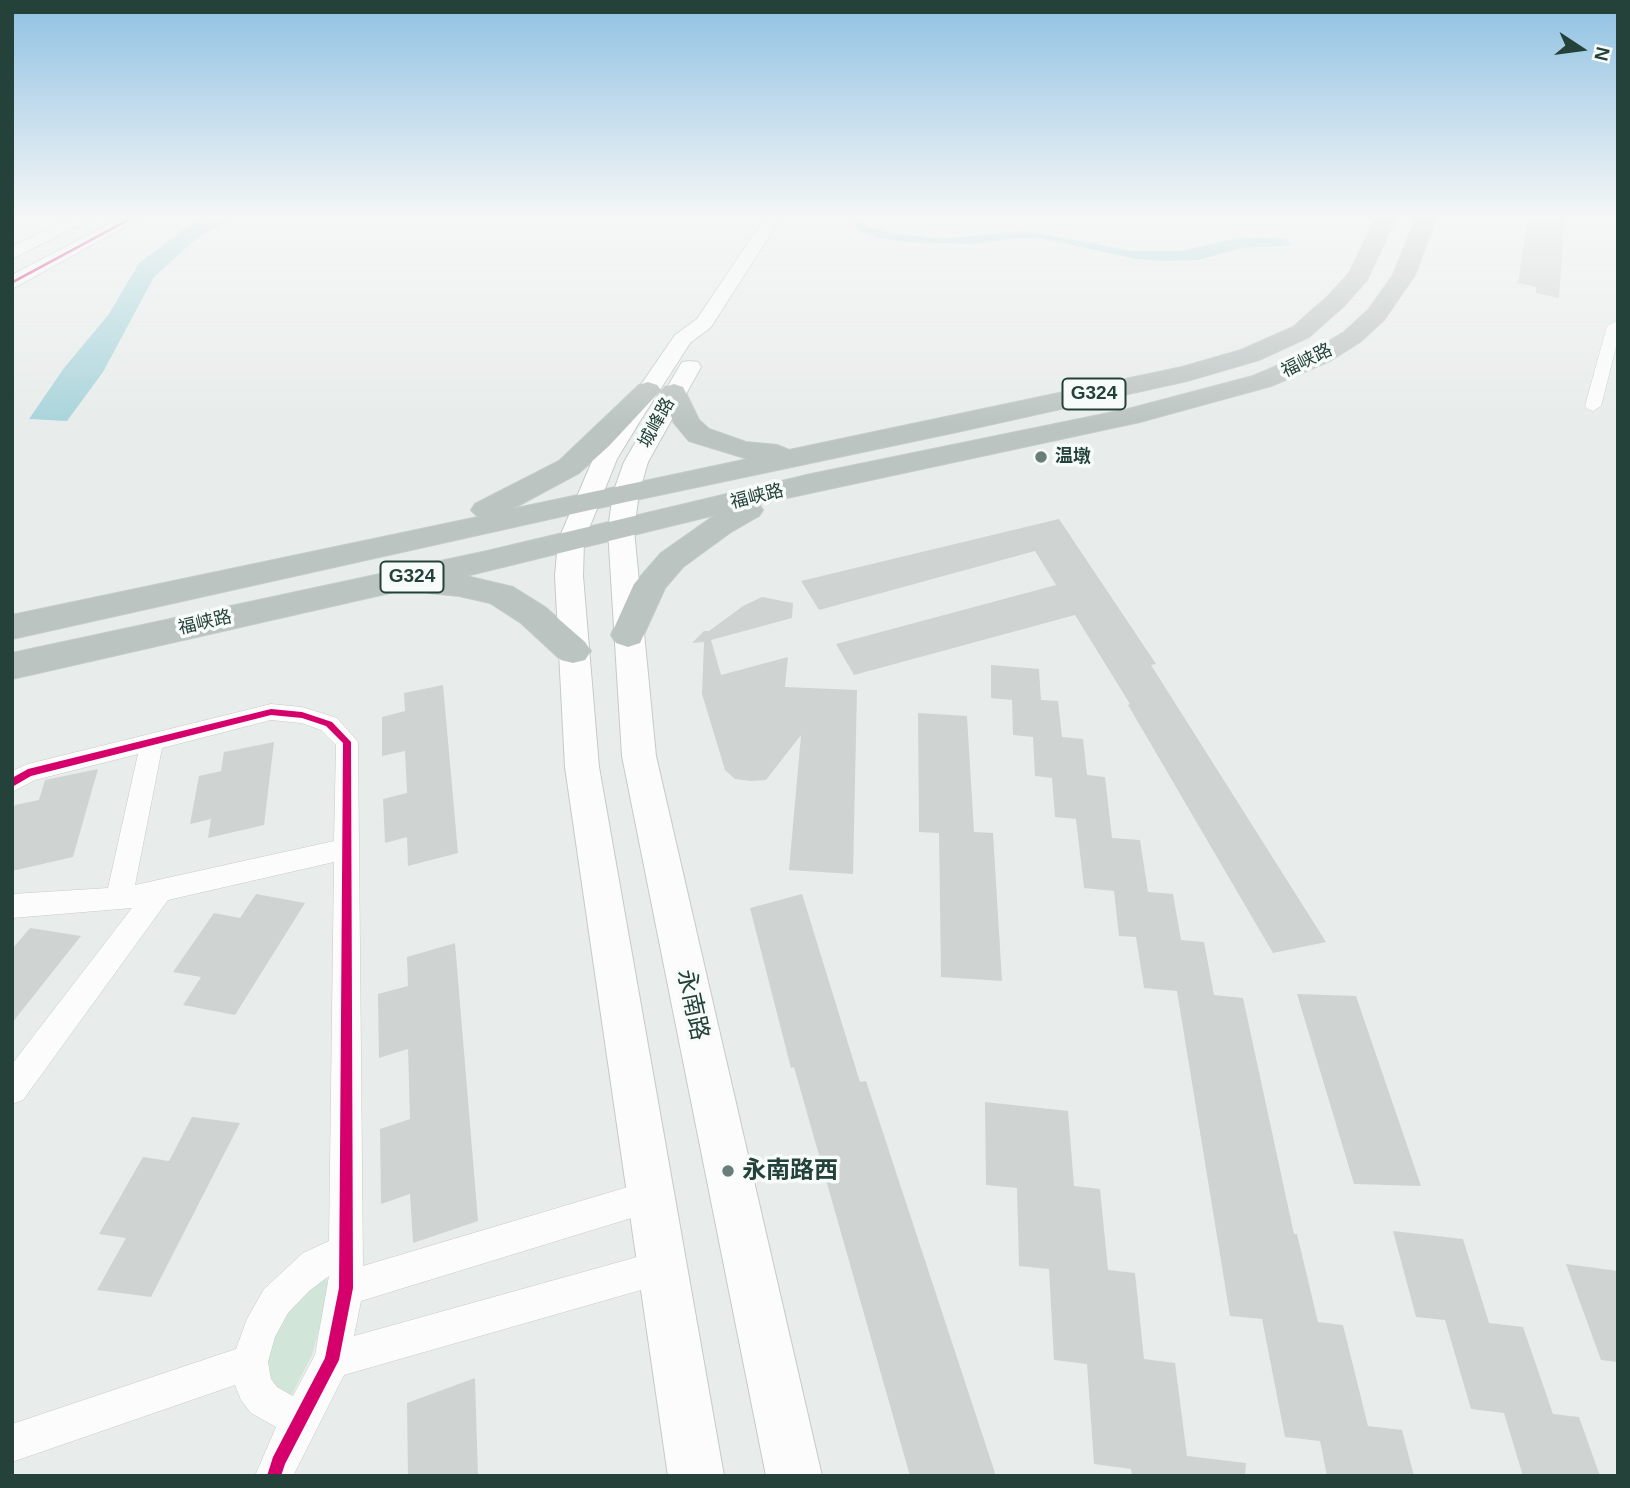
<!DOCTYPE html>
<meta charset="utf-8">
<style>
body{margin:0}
#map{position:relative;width:1630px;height:1488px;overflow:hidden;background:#e8edeb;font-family:Arial,sans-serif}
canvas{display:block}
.frame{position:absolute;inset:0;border:14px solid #24423a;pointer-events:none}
.north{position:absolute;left:1546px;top:14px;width:70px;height:70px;-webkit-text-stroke:5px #f7fbf9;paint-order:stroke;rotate:103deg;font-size:19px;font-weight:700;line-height:28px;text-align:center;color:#24423a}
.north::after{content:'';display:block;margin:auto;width:24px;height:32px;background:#24423a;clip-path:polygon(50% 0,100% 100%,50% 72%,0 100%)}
</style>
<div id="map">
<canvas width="1630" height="1488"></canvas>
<div class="frame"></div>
<div class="north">N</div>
</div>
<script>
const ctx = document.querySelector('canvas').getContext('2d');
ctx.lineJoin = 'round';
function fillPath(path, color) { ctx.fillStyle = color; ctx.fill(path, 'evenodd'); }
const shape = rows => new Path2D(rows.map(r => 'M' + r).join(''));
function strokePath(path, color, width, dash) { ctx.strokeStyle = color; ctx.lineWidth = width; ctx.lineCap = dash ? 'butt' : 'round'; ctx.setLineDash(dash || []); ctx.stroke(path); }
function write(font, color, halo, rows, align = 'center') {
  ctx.font = font + ' Arial,"Noto Sans SC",sans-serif'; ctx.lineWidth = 7; ctx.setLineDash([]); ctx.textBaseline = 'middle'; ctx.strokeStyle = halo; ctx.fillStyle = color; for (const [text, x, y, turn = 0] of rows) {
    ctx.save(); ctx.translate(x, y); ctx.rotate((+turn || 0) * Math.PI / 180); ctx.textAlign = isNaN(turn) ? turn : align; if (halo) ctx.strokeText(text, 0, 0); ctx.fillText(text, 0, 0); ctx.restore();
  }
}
fillPath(shape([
 [327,1277,327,1299,312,1355,290,1398,272,1386,263,1353,292,1300]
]), '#d1e6d8');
fillPath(shape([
 [207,216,237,216,197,238,154,277,103,372,67,421,29,419,64,368,109,314,139,263,198,219],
 [844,216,859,216,861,221,872,228,890,233,940,239,1024,231,1133,251,1180,251,1234,239,1262,238,1286,239,1290,246,1241,248,1198,260,1163,261,1136,259,1040,238,1019,238,972,244,907,242,879,238,859,231]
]), '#a9d4db');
fillPath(shape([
 [1528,216,1565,216,1559,298,1536,293,1536,287,1518,283],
 [1059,519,1156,664,1151,665,1326,942,1273,953,1128,705,1130,704,1075,615,854,675,836,644,1056,585,1035,551,819,610,801,581],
 [762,597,793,603,792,618,711,640,721,675,788,657,785,687,857,690,853,874,789,870,801,735,766,780,751,781,735,779,725,770,702,694,704,642,692,643,704,631,709,631,743,606],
 [991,665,1039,669,1041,700,1058,701,1062,737,1083,739,1087,775,1105,777,1112,838,1140,840,1148,892,1173,894,1181,940,1204,942,1214,995,1243,998,1294,1234,1297,1234,1318,1322,1343,1325,1368,1426,1402,1430,1414,1476,1327,1476,1320,1441,1285,1437,1262,1319,1230,1316,1177,991,1144,988,1136,937,1119,936,1114,891,1084,888,1076,819,1055,817,1052,778,1035,776,1033,737,1013,735,1012,700,991,698],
 [443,685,458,853,408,866,407,837,385,843,383,799,407,793,405,751,382,756,382,717,405,711,404,693],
 [918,713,967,716,974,832,993,833,1002,981,941,977,939,833,919,832],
 [274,742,264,825,208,838,211,819,190,824,199,776,221,771,224,752],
 [98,769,73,857,12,871,12,812,15,805,39,800,45,780],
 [256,894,305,903,235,1015,183,1005,201,977,173,972,214,913,240,918],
 [802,894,860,1082,866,1081,996,1476,910,1476,794,1067,791,1068,750,908],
 [30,928,81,936,12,1023,12,949],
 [455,943,478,1221,413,1243,410,1194,381,1204,380,1129,410,1119,408,1049,379,1058,378,994,408,986,407,957],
 [1297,994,1356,996,1421,1186,1354,1184],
 [985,1102,1068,1111,1074,1186,1100,1189,1108,1270,1135,1273,1144,1359,1175,1363,1187,1456,1246,1463,1245,1476,1132,1476,1131,1469,1094,1464,1087,1364,1054,1360,1049,1269,1019,1266,1017,1188,986,1185],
 [192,1117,240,1123,151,1297,97,1290,126,1238,99,1234,143,1157,169,1161],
 [1393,1231,1463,1239,1489,1323,1523,1327,1553,1414,1579,1417,1600,1476,1523,1476,1504,1413,1471,1409,1445,1320,1416,1317],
 [1566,1264,1618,1271,1618,1362,1601,1360],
 [475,1378,478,1476,408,1476,407,1403]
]), '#cfd4d2');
const street = shape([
 [1614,322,1618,323,1618,339,1601,406,1593,411,1588,409,1585,406,1607,326,1614,322],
 [271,704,302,707,337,718,358,742,363,1266,651,1180,662,1185,667,1196,662,1207,651,1212,361,1301,354,1336,662,1250,674,1255,679,1267,674,1279,662,1284,344,1375,293,1476,255,1476,276,1427,251,1413,241,1400,235,1385,12,1462,12,1424,236,1349,247,1319,264,1289,303,1253,329,1241,334,862,168,900,23,1100,12,1104,12,1064,132,908,12,918,12,894,108,888,138,754,35,780,12,792,12,771,28,764,271,704],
 [271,720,301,723,321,730,336,745,334,841,135,885,162,748,271,720],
 [329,1276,315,1355,293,1396,277,1387,271,1379,268,1362,275,1337,288,1313,309,1291,329,1276]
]);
const secondary = shape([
 [75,216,96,216,12,259,12,247,75,216],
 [124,216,144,216,12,289,12,275,124,216],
 [766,216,782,216,711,327,690,343,640,421,617,459,584,541,583,576,599,767,724,1476,668,1476,565,767,555,576,558,541,593,459,616,421,675,335,697,319,766,216],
 [690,361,698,362,701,367,648,462,639,493,634,530,656,756,822,1476,766,1476,622,756,608,530,613,493,624,462,679,367,682,362,690,361]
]);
const highway = shape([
 [1377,216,1397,216,1367,280,1344,306,1309,337,1259,360,1187,381,957,432,626,502,12,639,12,615,478,517,471,510,475,504,559,461,639,385,648,382,657,385,661,390,609,446,579,473,512,509,748,459,689,441,674,423,661,392,665,387,674,384,683,387,699,420,709,429,746,442,777,445,789,450,1182,367,1241,350,1293,327,1328,296,1349,273,1377,216],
 [1417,216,1437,216,1415,275,1384,320,1360,342,1330,361,1271,386,1140,422,759,504,763,510,759,516,731,532,683,567,665,588,640,643,628,647,616,643,611,635,634,584,661,553,715,515,466,576,513,587,545,607,585,642,591,651,585,660,573,663,561,660,521,623,490,603,459,596,429,593,416,587,12,679,12,653,487,551,811,474,1128,409,1253,376,1312,351,1344,332,1368,310,1393,275,1417,216]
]);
strokePath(street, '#c5cac8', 1);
strokePath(secondary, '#c3cbc8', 2);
strokePath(highway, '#c3ccc9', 2);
fillPath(street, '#fcfcfc');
fillPath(secondary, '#fcfcfc');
fillPath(highway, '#bcc4c2');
fillPath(shape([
 [133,216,138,216,12,284,12,281,133,216],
 [271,709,302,712,332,722,351,742,353,1288,339,1360,285,1464,281,1476,267,1476,273,1457,325,1358,339,1288,343,743,326,726,302,718,271,715,31,776,12,787,12,778,28,769,271,709]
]), '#d6006c');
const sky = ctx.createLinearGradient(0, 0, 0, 424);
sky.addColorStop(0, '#8fc1e3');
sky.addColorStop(0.51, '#f5f7f6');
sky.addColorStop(1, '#f5f7f600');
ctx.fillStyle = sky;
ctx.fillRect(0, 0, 1630, 424);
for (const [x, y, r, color] of [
 [1041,457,7,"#697e78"],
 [728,1171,7,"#697e78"]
]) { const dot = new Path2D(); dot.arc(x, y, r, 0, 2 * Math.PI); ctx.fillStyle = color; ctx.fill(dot); strokePath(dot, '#f7fbf9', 2.5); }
write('18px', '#24423a', '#f7fbf9', [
 ["福峡路",1307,361,-26],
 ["城峰路",657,423,-61],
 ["福峡路",757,497,-14],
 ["福峡路",205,623,-13]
]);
write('bold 18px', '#24423a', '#f7fbf9', [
 ["温墩",1055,457]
], 'left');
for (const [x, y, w] of [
 [1094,394,63],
 [412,577,63]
]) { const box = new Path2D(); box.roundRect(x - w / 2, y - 15.5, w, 31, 5); ctx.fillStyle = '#f7fbf9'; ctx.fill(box); strokePath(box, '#24423a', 2); }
write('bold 19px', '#24423a', null, [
 ["G324",1094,394],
 ["G324",412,577]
]);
write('24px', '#24423a', '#f7fbf9', [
 ["永南路",692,1005,78]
]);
write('bold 24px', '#24423a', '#f7fbf9', [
 ["永南路西",742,1171]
], 'left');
</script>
